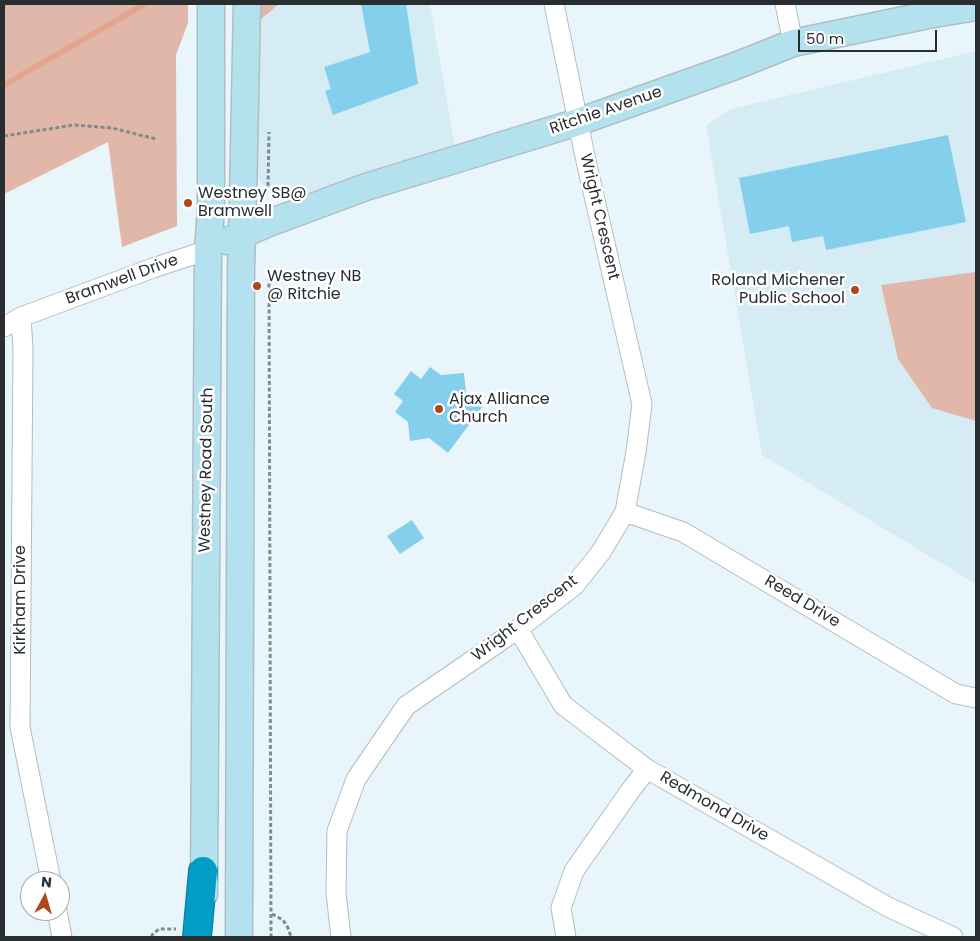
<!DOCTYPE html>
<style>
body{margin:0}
#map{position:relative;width:980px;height:941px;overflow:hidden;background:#e8f6fc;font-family:Poppins,sans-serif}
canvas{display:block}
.frame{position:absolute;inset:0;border:5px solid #292e30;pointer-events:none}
.north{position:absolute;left:20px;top:871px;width:50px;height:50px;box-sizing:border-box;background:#fff;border:1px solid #a9abac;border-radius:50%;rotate:6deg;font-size:14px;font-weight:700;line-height:20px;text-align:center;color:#292e30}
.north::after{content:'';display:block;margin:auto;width:18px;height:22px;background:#ae481c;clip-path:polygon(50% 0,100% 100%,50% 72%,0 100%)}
.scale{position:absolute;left:798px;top:30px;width:139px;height:22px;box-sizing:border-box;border:2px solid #292e30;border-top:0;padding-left:6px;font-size:15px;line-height:18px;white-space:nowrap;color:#292e30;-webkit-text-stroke:4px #fff;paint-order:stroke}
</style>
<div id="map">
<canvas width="980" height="941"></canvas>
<div class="frame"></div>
<div class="north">N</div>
<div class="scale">50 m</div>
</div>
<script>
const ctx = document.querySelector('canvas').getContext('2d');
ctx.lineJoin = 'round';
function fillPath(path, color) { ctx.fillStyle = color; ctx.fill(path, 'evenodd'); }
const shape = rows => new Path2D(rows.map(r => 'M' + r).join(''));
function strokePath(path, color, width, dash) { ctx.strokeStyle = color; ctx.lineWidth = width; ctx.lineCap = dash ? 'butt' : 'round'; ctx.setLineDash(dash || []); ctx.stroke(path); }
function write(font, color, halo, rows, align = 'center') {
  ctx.font = font + ' Poppins,sans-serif'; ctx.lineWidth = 5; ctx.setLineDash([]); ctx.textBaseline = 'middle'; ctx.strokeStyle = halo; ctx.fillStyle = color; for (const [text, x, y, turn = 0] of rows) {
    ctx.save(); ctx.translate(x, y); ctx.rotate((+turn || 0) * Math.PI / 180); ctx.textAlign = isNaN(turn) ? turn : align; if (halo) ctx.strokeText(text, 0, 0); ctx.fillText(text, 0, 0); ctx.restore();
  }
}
fillPath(shape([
 [279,4,430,4,455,147,290,198,277,194,261,183,254,169,253,26],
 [976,51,976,584,762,455,706,125,731,109]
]), '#d6ecf5');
fillPath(shape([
 [4,4,188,4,188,23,176,55,177,226,122,247,108,142,4,194],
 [253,4,279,4,253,26],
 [976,272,976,421,932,408,898,359,881,285]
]), '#e0b7a8');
strokePath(shape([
 [4,85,145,4]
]), '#e5a48d', 5.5);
fillPath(shape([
 [361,4,406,4,418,84,333,115,325,91,331,89,324,67,370,52],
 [948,135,966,222,826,250,823,236,792,242,789,226,750,234,739,178],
 [430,367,441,375,464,373,466,393,483,406,448,453,429,438,410,441,408,422,395,412,403,401,394,394,411,371,421,379],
 [412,520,424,538,400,554,387,536]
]), '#84cfec');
const street = shape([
 [785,4,793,43],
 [21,317,23,349,20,727,51,881],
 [4,327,21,317,153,268,208,250],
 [625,512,683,532,956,694,976,698],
 [518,629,563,705,647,769,888,907,953,937],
 [57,911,62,937],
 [341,937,336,893,337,831,356,779,406,706,518,629,574,586,601,552,625,512,636,452,642,404,586,161,554,4],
 [566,937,561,908,574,871,630,791,647,769]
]);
const secondary = shape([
 [227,241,269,223,366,187,578,122,738,65,793,43,928,15,976,7],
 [204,894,208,250,211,210,211,4],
 [239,937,241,268,243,197,247,4]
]);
const highway = shape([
 [197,937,203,871]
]);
strokePath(street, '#b0bec4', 21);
strokePath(secondary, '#b0bec4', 29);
strokePath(highway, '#107692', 30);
strokePath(shape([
 [4,136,74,125,112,128,156,139],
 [268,186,269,132],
 [269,277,271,937],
 [272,914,283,920,288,928,291,937],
 [152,937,152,935,159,929,176,929]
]), '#818a8e', 3, [4, 2.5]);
strokePath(street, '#fff', 19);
strokePath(secondary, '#b3e2ee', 26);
strokePath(highway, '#029dc6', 28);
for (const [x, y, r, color] of [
 [188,203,5,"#ae481c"],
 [257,286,5,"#ae481c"],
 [855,290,5,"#ae481c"],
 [439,409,5,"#ae481c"]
]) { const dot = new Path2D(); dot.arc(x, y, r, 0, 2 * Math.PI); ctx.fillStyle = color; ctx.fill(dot); strokePath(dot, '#fff', 2); }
write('16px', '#292e30', '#fff', [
 ["Ritchie Avenue",606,111,-19],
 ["Wright Crescent",599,217,77],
 ["Bramwell Drive",122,280,-20],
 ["Westney Road South",207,470,-89],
 ["Kirkham Drive",21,600,-90],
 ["Reed Drive",802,602,31],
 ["Wright Crescent",525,619,-38],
 ["Redmond Drive",714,807,30]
]);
write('16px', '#292e30', '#fff', [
 ["Westney SB@",198,194],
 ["Bramwell",198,212],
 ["Westney NB",267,277],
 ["@ Ritchie",267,295],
 ["Roland Michener",845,281,"right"],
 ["Public School",845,299,"right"],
 ["Ajax Alliance",449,400],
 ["Church",449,418]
], 'left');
</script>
